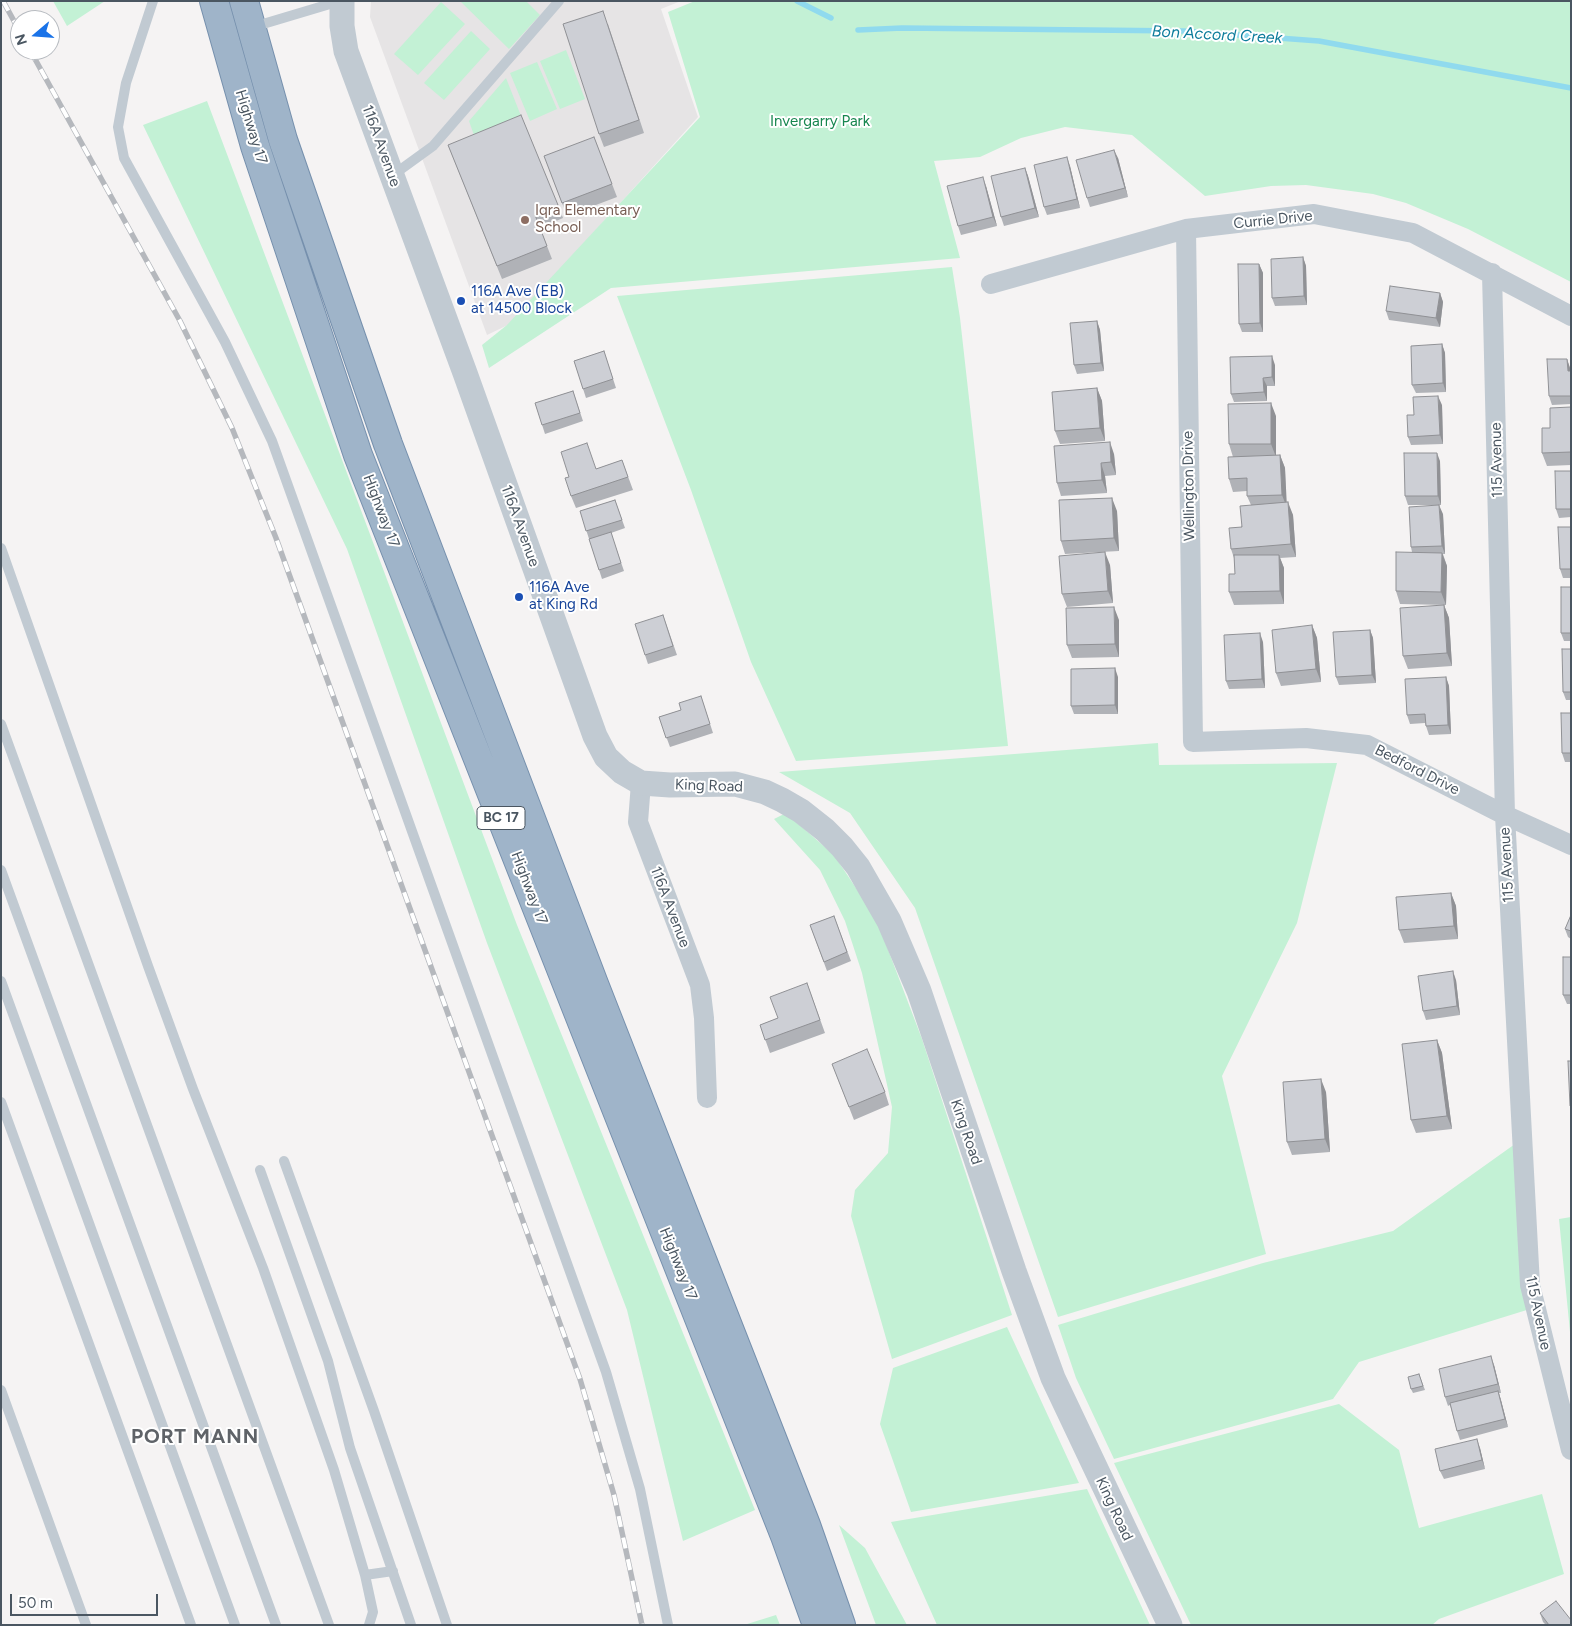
<!DOCTYPE html>
<style>
body{margin:0}
#map{position:relative;width:1572px;height:1626px;overflow:hidden;background:#f5f3f3;font-family:Figtree,sans-serif}
canvas{display:block}
.frame{position:absolute;inset:0;border:2px solid #4a5661;pointer-events:none}
.north{position:absolute;left:10px;top:10px;width:50px;height:50px;box-sizing:border-box;background:#fff;border:1px solid #b7bbc0;border-radius:50%;rotate:252deg;font-size:14px;font-weight:700;line-height:20px;text-align:center;color:#4a5661}
.north::after{content:'';display:block;margin:auto;width:18px;height:22px;background:#1a73e8;clip-path:polygon(50% 0,100% 100%,50% 72%,0 100%)}
.scale{position:absolute;left:10px;top:1594px;width:148px;height:22px;box-sizing:border-box;border:2px solid #4a5661;border-top:0;padding-left:6px;font-size:15px;line-height:18px;white-space:nowrap;color:#4a5661;-webkit-text-stroke:4px #fff;paint-order:stroke}
</style>
<div id="map">
<canvas width="1572" height="1626"></canvas>
<div class="frame"></div>
<div class="north">N</div>
<div class="scale">50 m</div>
</div>
<script>
const ctx = document.querySelector('canvas').getContext('2d');
ctx.lineJoin = 'round';
function fillPath(path, color) { ctx.fillStyle = color; ctx.fill(path, 'evenodd'); }
const shape = rows => new Path2D(rows.map(r => 'M' + r).join(''));
function strokePath(path, color, width, dash) { ctx.strokeStyle = color; ctx.lineWidth = width; ctx.lineCap = dash ? 'butt' : 'round'; ctx.setLineDash(dash || []); ctx.stroke(path); }
function write(font, color, halo, rows, align = 'center') {
  ctx.font = font + ' Figtree,sans-serif'; ctx.lineWidth = 4; ctx.setLineDash([]); ctx.textBaseline = 'middle'; ctx.strokeStyle = halo; ctx.fillStyle = color; for (const [text, x, y, turn = 0] of rows) {
    ctx.save(); ctx.translate(x, y); ctx.rotate((+turn || 0) * Math.PI / 180); ctx.textAlign = isNaN(turn) ? turn : align; if (halo) ctx.strokeText(text, 0, 0); ctx.fillText(text, 0, 0); ctx.restore();
  }
}
fillPath(shape([
 [371,1,681,1,661,9,698,117,512,323,487,335,370,17]
]), '#e6e4e5');
fillPath(shape([
 [53,1,105,1,67,26],
 [460,1,526,1,540,15,509,49],
 [695,1,1571,1,1571,282,1468,229,1406,203,1373,194,1306,185,1271,186,1205,196,1132,135,1065,127,1021,138,980,157,934,161,960,258,611,288,489,368,482,345,507,325,700,117,668,12],
 [441,2,465,24,418,75,394,54],
 [471,31,490,49,444,100,424,83],
 [566,50,585,99,560,109,540,61],
 [537,62,557,109,530,121,510,73],
 [506,78,523,121,476,141,469,121],
 [207,101,517,925,755,1510,683,1541,627,1310,487,943,347,549,143,125],
 [952,267,960,318,1008,746,796,761,751,662,691,490,617,296],
 [1158,743,1159,765,1337,763,1297,923,1222,1076,1266,1254,1058,1317,915,908,850,813,779,772],
 [786,813,834,855,876,918,922,1039,1012,1315,892,1359,851,1216,855,1190,888,1153,892,1107,862,973,845,921,820,870,774,819],
 [1515,1144,1530,1309,1359,1362,1333,1399,1114,1459,1076,1378,1058,1325,1263,1263,1393,1231],
 [1571,1217,1571,1331,1570,1332,1559,1219],
 [1007,1327,1079,1483,911,1512,880,1424,893,1368],
 [1339,1404,1399,1450,1419,1528,1542,1494,1564,1574,1439,1619,1432,1625,1191,1625,1114,1463],
 [1087,1489,1150,1625,937,1625,891,1522],
 [839,1525,865,1548,907,1625,876,1625],
 [776,1615,780,1625,744,1625]
]), '#c3f1d5');
strokePath(shape([
 [797,1,831,18],
 [858,30,902,28,1184,31,1319,41,1571,88]
]), '#90daee', 5.5);
const trunk = shape([
 [214,1,255,146,358,455,785,1536,817,1625],
 [244,1,283,140,388,444,594,984,806,1525,841,1625]
]);
strokePath(trunk, '#7690ad', 30);
strokePath(shape([
 [153,1,126,83,118,127,124,158,225,342,272,441,606,1372,640,1489,668,1625],
 [253,27,340,1],
 [393,175,433,146,559,1],
 [1,548,148,966,193,1089,263,1268,334,1470,365,1575,373,1612,369,1625],
 [1,724,329,1625],
 [1,870,276,1625],
 [1,981,235,1625],
 [1,1102,191,1625],
 [284,1161,374,1411,447,1625],
 [260,1170,328,1361,350,1448,411,1625],
 [1,1390,86,1625],
 [365,1575,393,1571]
]), '#c1cad2', 10);
strokePath(shape([
 [1186,229,1193,742,1306,738,1367,745,1505,815,1571,845],
 [1492,273,1505,815,1530,1285,1571,1450],
 [991,284,1186,229,1314,214,1413,233,1571,316],
 [641,783,638,822,700,985,704,1018,707,1098]
]), '#c1cad2', 20);
strokePath(shape([
 [342,1,342,26,346,51,465,373,595,736,606,757,622,772,641,783,670,785,735,784,765,792,782,800,801,811,825,830,842,847,858,867,889,921,919,991,1014,1271,1053,1378,1170,1625]
]), '#c1cad2', 25);
strokePath(trunk, '#9fb4c9', 28);
const rail = shape([
 [3,1,20,32],
 [30,50,180,321,232,428,276,538,580,1379,614,1495,642,1625]
]);
strokePath(rail, '#b5b8bd', 5.5);
strokePath(rail, '#fff', 4, [11]);
fillPath(shape([
 [608,24,644,133,604,147,599,134],
 [594,137,617,197,567,216,549,169],
 [448,145,558,205,563,218,540,228,552,259,502,279],
 [1118,158,1128,197,1090,207,1087,198],
 [1070,166,1080,208,1047,215,1044,207],
 [1025,168,1028,176,1039,217,1004,226,1001,217],
 [986,186,997,226,961,235,958,226],
 [1303,257,1306,266,1307,305,1275,306,1272,298],
 [1259,264,1263,273,1263,332,1242,332,1239,324],
 [1440,293,1443,302,1440,327,1389,320,1386,311],
 [1097,321,1100,330,1104,371,1077,374,1074,365],
 [1442,344,1445,353,1446,392,1416,393,1412,385],
 [604,351,616,388,586,398,574,361],
 [1567,359,1570,368,1571,404,1552,405,1549,396],
 [1275,365,1275,386,1267,386,1267,401,1234,402,1231,394],
 [1097,388,1102,401,1105,441,1060,444,1055,431],
 [573,391,583,421,545,434,535,403],
 [1442,405,1443,444,1411,445,1408,437,1414,415],
 [1571,407,1571,465,1547,466,1542,453,1550,428],
 [1276,416,1276,455,1280,455,1285,468,1286,502,1293,515,1296,557,1280,558,1284,568,1284,604,1234,605,1229,592,1235,574,1234,558,1231,549,1251,505,1247,496,1247,491,1233,492,1229,479,1233,457,1229,444],
 [1114,454,1116,475,1105,476,1107,493,1061,496,1057,483],
 [622,460,633,490,576,508,571,496,596,469],
 [1440,461,1441,505,1408,505,1405,496],
 [1571,471,1571,517,1559,518,1556,509],
 [615,500,625,528,611,533,624,571,602,579,580,511],
 [1117,511,1119,551,1065,554,1061,541],
 [1443,514,1445,554,1443,554,1447,566,1446,605,1400,604,1396,591,1412,552,1411,547],
 [1571,527,1571,578,1563,578,1560,569],
 [1110,565,1113,603,1067,607,1062,594],
 [1571,587,1571,641,1564,641,1561,633],
 [1444,605,1449,618,1452,666,1408,669,1403,656],
 [663,615,677,655,648,664,645,655],
 [1119,620,1119,657,1072,658,1067,645],
 [1312,625,1317,638,1321,682,1281,686,1276,673],
 [1370,630,1373,638,1376,683,1339,685,1336,677],
 [1263,642,1265,688,1229,689,1226,681],
 [1571,649,1571,700,1566,700,1563,692],
 [1118,677,1118,714,1074,714,1071,706],
 [1446,677,1449,686,1451,734,1429,735,1425,723,1410,724,1407,715],
 [701,696,713,733,670,747,659,717,681,710],
 [1571,713,1571,762,1565,762,1562,753],
 [1451,893,1456,906,1458,939,1404,943,1399,930],
 [1571,915,1571,939,1568,937,1565,929],
 [834,916,851,961,827,971,810,925],
 [1571,957,1571,1004,1567,1004,1563,995],
 [1456,980,1460,1015,1426,1020,1423,1011],
 [807,983,825,1033,770,1053,760,1025,778,1018],
 [1437,1040,1442,1053,1452,1129,1416,1133,1411,1120],
 [832,1064,885,1092,889,1105,854,1120],
 [1326,1092,1330,1152,1292,1155,1287,1142],
 [1494,1365,1501,1393,1499,1393,1508,1427,1460,1440,1457,1431,1450,1405,1448,1406,1445,1397],
 [1419,1374,1425,1390,1413,1393,1411,1389],
 [1480,1448,1485,1469,1444,1479,1440,1471],
 [1540,1613,1571,1625,1546,1625,1543,1622]
]), '#b0b2b7');
fillPath(shape([
 [1114,150,1118,158,1128,197,1125,188],
 [1067,157,1070,166,1080,208,1077,199],
 [1025,168,1028,176,1039,217,1035,208],
 [983,177,986,186,997,226,993,217],
 [1303,257,1306,266,1307,305,1304,296],
 [1259,264,1263,273,1263,332,1260,323],
 [1440,293,1443,302,1440,327,1436,318],
 [1097,321,1100,330,1104,371,1101,363],
 [1442,344,1445,353,1446,392,1443,383],
 [1272,356,1275,365,1275,386,1272,377],
 [1567,359,1570,368,1571,379,1568,371],
 [1263,378,1267,386,1267,401,1264,392],
 [1097,388,1102,401,1105,441,1100,428],
 [1438,396,1442,405,1443,444,1440,435],
 [1271,403,1276,416,1276,457,1271,444],
 [1110,442,1114,454,1116,475,1111,462],
 [1437,453,1440,461,1441,505,1438,496],
 [1280,455,1285,468,1287,508,1282,495],
 [1101,463,1105,476,1107,493,1102,480],
 [1112,498,1117,511,1119,551,1114,538],
 [1288,502,1293,515,1296,557,1291,544],
 [1439,505,1443,514,1445,554,1442,546],
 [1105,552,1110,565,1113,603,1108,591],
 [1442,553,1447,566,1446,605,1441,592],
 [1279,555,1284,568,1284,604,1280,591],
 [1444,605,1449,618,1452,666,1447,653],
 [1114,607,1119,620,1119,657,1115,644],
 [1312,625,1317,638,1321,682,1316,669],
 [1370,630,1373,638,1376,683,1372,675],
 [1260,633,1263,642,1265,688,1262,679],
 [1115,668,1118,677,1118,714,1115,705],
 [1446,677,1449,686,1451,734,1448,725],
 [1451,893,1456,906,1458,939,1454,926],
 [1453,971,1456,980,1460,1015,1457,1006],
 [1437,1040,1442,1053,1452,1129,1447,1116],
 [1321,1079,1326,1092,1330,1152,1325,1139],
 [1491,1356,1494,1365,1501,1393,1498,1384],
 [1498,1391,1501,1400,1508,1427,1505,1419],
 [1477,1439,1480,1448,1485,1469,1482,1460]
]), '#909195');
const building = shape([
 [603,11,639,120,599,134,563,24,603,11],
 [521,115,558,205,535,215,547,246,497,266,448,145,521,115],
 [594,137,612,184,562,203,544,156,594,137],
 [1114,150,1125,188,1087,198,1076,160,1114,150],
 [1067,157,1077,199,1044,207,1034,165,1067,157],
 [1025,168,1035,208,1001,217,991,176,1025,168],
 [983,177,993,217,958,226,947,186,983,177],
 [1303,257,1304,296,1272,298,1271,259,1303,257],
 [1238,264,1259,264,1260,323,1239,324,1238,264],
 [1390,286,1440,293,1436,318,1386,311,1390,286],
 [1097,321,1101,363,1074,365,1070,323,1097,321],
 [1442,344,1443,383,1412,385,1411,346,1442,344],
 [604,351,613,379,583,389,574,361,604,351],
 [1272,356,1272,377,1263,378,1264,392,1231,394,1230,357,1272,356],
 [1547,359,1567,359,1568,371,1571,371,1571,396,1549,396,1547,359],
 [1097,388,1100,428,1055,431,1052,392,1097,388],
 [573,391,580,413,542,425,535,403,573,391],
 [1438,396,1440,435,1408,437,1407,415,1414,415,1413,397,1438,396],
 [1271,403,1271,444,1229,444,1228,404,1271,403],
 [1571,407,1571,452,1542,453,1542,428,1550,428,1550,408,1571,407],
 [1110,442,1111,462,1101,463,1102,480,1057,483,1054,446,1110,442],
 [587,443,596,469,622,460,628,477,571,496,565,478,569,477,561,452,587,443],
 [1404,453,1437,453,1438,496,1405,496,1404,453],
 [1280,455,1282,495,1247,496,1247,478,1229,479,1228,457,1280,455],
 [1555,471,1571,471,1571,509,1556,509,1555,471],
 [1112,498,1114,538,1061,541,1059,500,1112,498],
 [615,500,622,520,586,531,580,511,615,500],
 [1288,502,1291,544,1231,549,1229,528,1242,527,1240,506,1288,502],
 [1439,505,1442,546,1411,547,1409,507,1439,505],
 [1558,527,1571,527,1571,569,1560,569,1558,527],
 [611,532,621,563,599,570,589,539,611,532],
 [1105,552,1108,591,1062,594,1059,556,1105,552],
 [1396,552,1442,553,1441,592,1396,591,1396,552],
 [1234,555,1279,555,1280,591,1229,592,1229,574,1235,574,1234,555],
 [1561,587,1571,587,1571,633,1561,633,1561,587],
 [1444,605,1447,653,1403,656,1400,608,1444,605],
 [1114,607,1115,644,1067,645,1066,608,1114,607],
 [663,615,673,646,645,655,635,624,663,615],
 [1312,625,1316,669,1276,673,1272,630,1312,625],
 [1370,630,1372,675,1336,677,1333,632,1370,630],
 [1260,633,1262,679,1226,681,1224,635,1260,633],
 [1562,649,1571,649,1571,692,1563,692,1562,649],
 [1115,668,1115,705,1071,706,1071,669,1115,668],
 [1446,677,1448,725,1426,726,1425,714,1407,715,1405,679,1446,677],
 [701,696,710,724,666,738,659,717,681,710,679,703,701,696],
 [1561,713,1571,713,1571,753,1562,753,1561,713],
 [1451,893,1454,926,1399,930,1396,897,1451,893],
 [1571,915,1571,931,1565,929,1571,915],
 [834,916,847,952,824,962,810,925,834,916],
 [1563,957,1571,957,1571,995,1563,995,1563,957],
 [1453,971,1457,1006,1423,1011,1418,976,1453,971],
 [807,983,820,1020,765,1040,760,1025,778,1018,770,997,807,983],
 [1437,1040,1447,1116,1411,1120,1402,1044,1437,1040],
 [867,1049,885,1092,849,1107,832,1064,867,1049],
 [1568,1061,1571,1061,1571,1106,1570,1106,1568,1061],
 [1321,1079,1325,1139,1287,1142,1283,1082,1321,1079],
 [1491,1356,1498,1384,1445,1397,1439,1369,1491,1356],
 [1419,1374,1423,1386,1411,1389,1408,1377,1419,1374],
 [1498,1391,1505,1419,1457,1431,1450,1403,1498,1391],
 [1477,1439,1482,1460,1440,1471,1435,1449,1477,1439],
 [1556,1601,1571,1620,1571,1625,1549,1625,1540,1613,1556,1601]
]);
fillPath(building, '#cdcfd5');
strokePath(building, '#909195', 1);
for (const [x, y, r, color] of [
 [525,220,5,"#8d6e63"],
 [461,301,5,"#1a4fb4"],
 [519,597,5,"#1a4fb4"]
]) { const dot = new Path2D(); dot.arc(x, y, r, 0, 2 * Math.PI); ctx.fillStyle = color; ctx.fill(dot); strokePath(dot, '#fff', 2); }
for (const [x, y, w] of [
 [501,818,48]
]) { const box = new Path2D(); box.roundRect(x - w / 2, y - 11.5, w, 23, 4); ctx.fillStyle = '#fff'; ctx.fill(box); strokePath(box, '#4a5661', 1); }
write('bold 14px', '#4a5661', null, [
 ["BC 17",501,818]
]);
write('15px', '#17864f', '#fff', [
 ["Invergarry Park",820,122]
]);
write('15px', '#4a5661', '#fff', [
 ["Highway 17",251,127,73],
 ["116A Avenue",381,146,70],
 ["Currie Drive",1273,220,-6],
 ["115 Avenue",1497,460,-91],
 ["Wellington Drive",1189,486,-91],
 ["Highway 17",381,511,69],
 ["116A Avenue",520,526,70],
 ["Bedford Drive",1417,770,27],
 ["King Road",709,786,2],
 ["115 Avenue",1507,865,-93],
 ["Highway 17",529,888,69],
 ["116A Avenue",670,907,69],
 ["King Road",966,1132,71],
 ["Highway 17",678,1264,68],
 ["115 Avenue",1538,1313,78],
 ["King Road",1114,1509,65]
]);
write('15px', '#785e54', '#fff', [
 ["Iqra Elementary",535,211],
 ["School",535,228]
], 'left');
write('15px', '#164399', '#fff', [
 ["116A Ave (EB)",471,292],
 ["at 14500 Block",471,309],
 ["116A Ave",529,588],
 ["at King Rd",529,605]
], 'left');
write('italic 16px', '#0c7c9b', '#fff', [
 ["Bon Accord Creek",1217,35,3]
]);
ctx.letterSpacing = '1px';
write('bold 20px', '#5f6368', '#fff', [
 ["PORT MANN",195,1437]
]);
ctx.letterSpacing = '0px';
</script>
